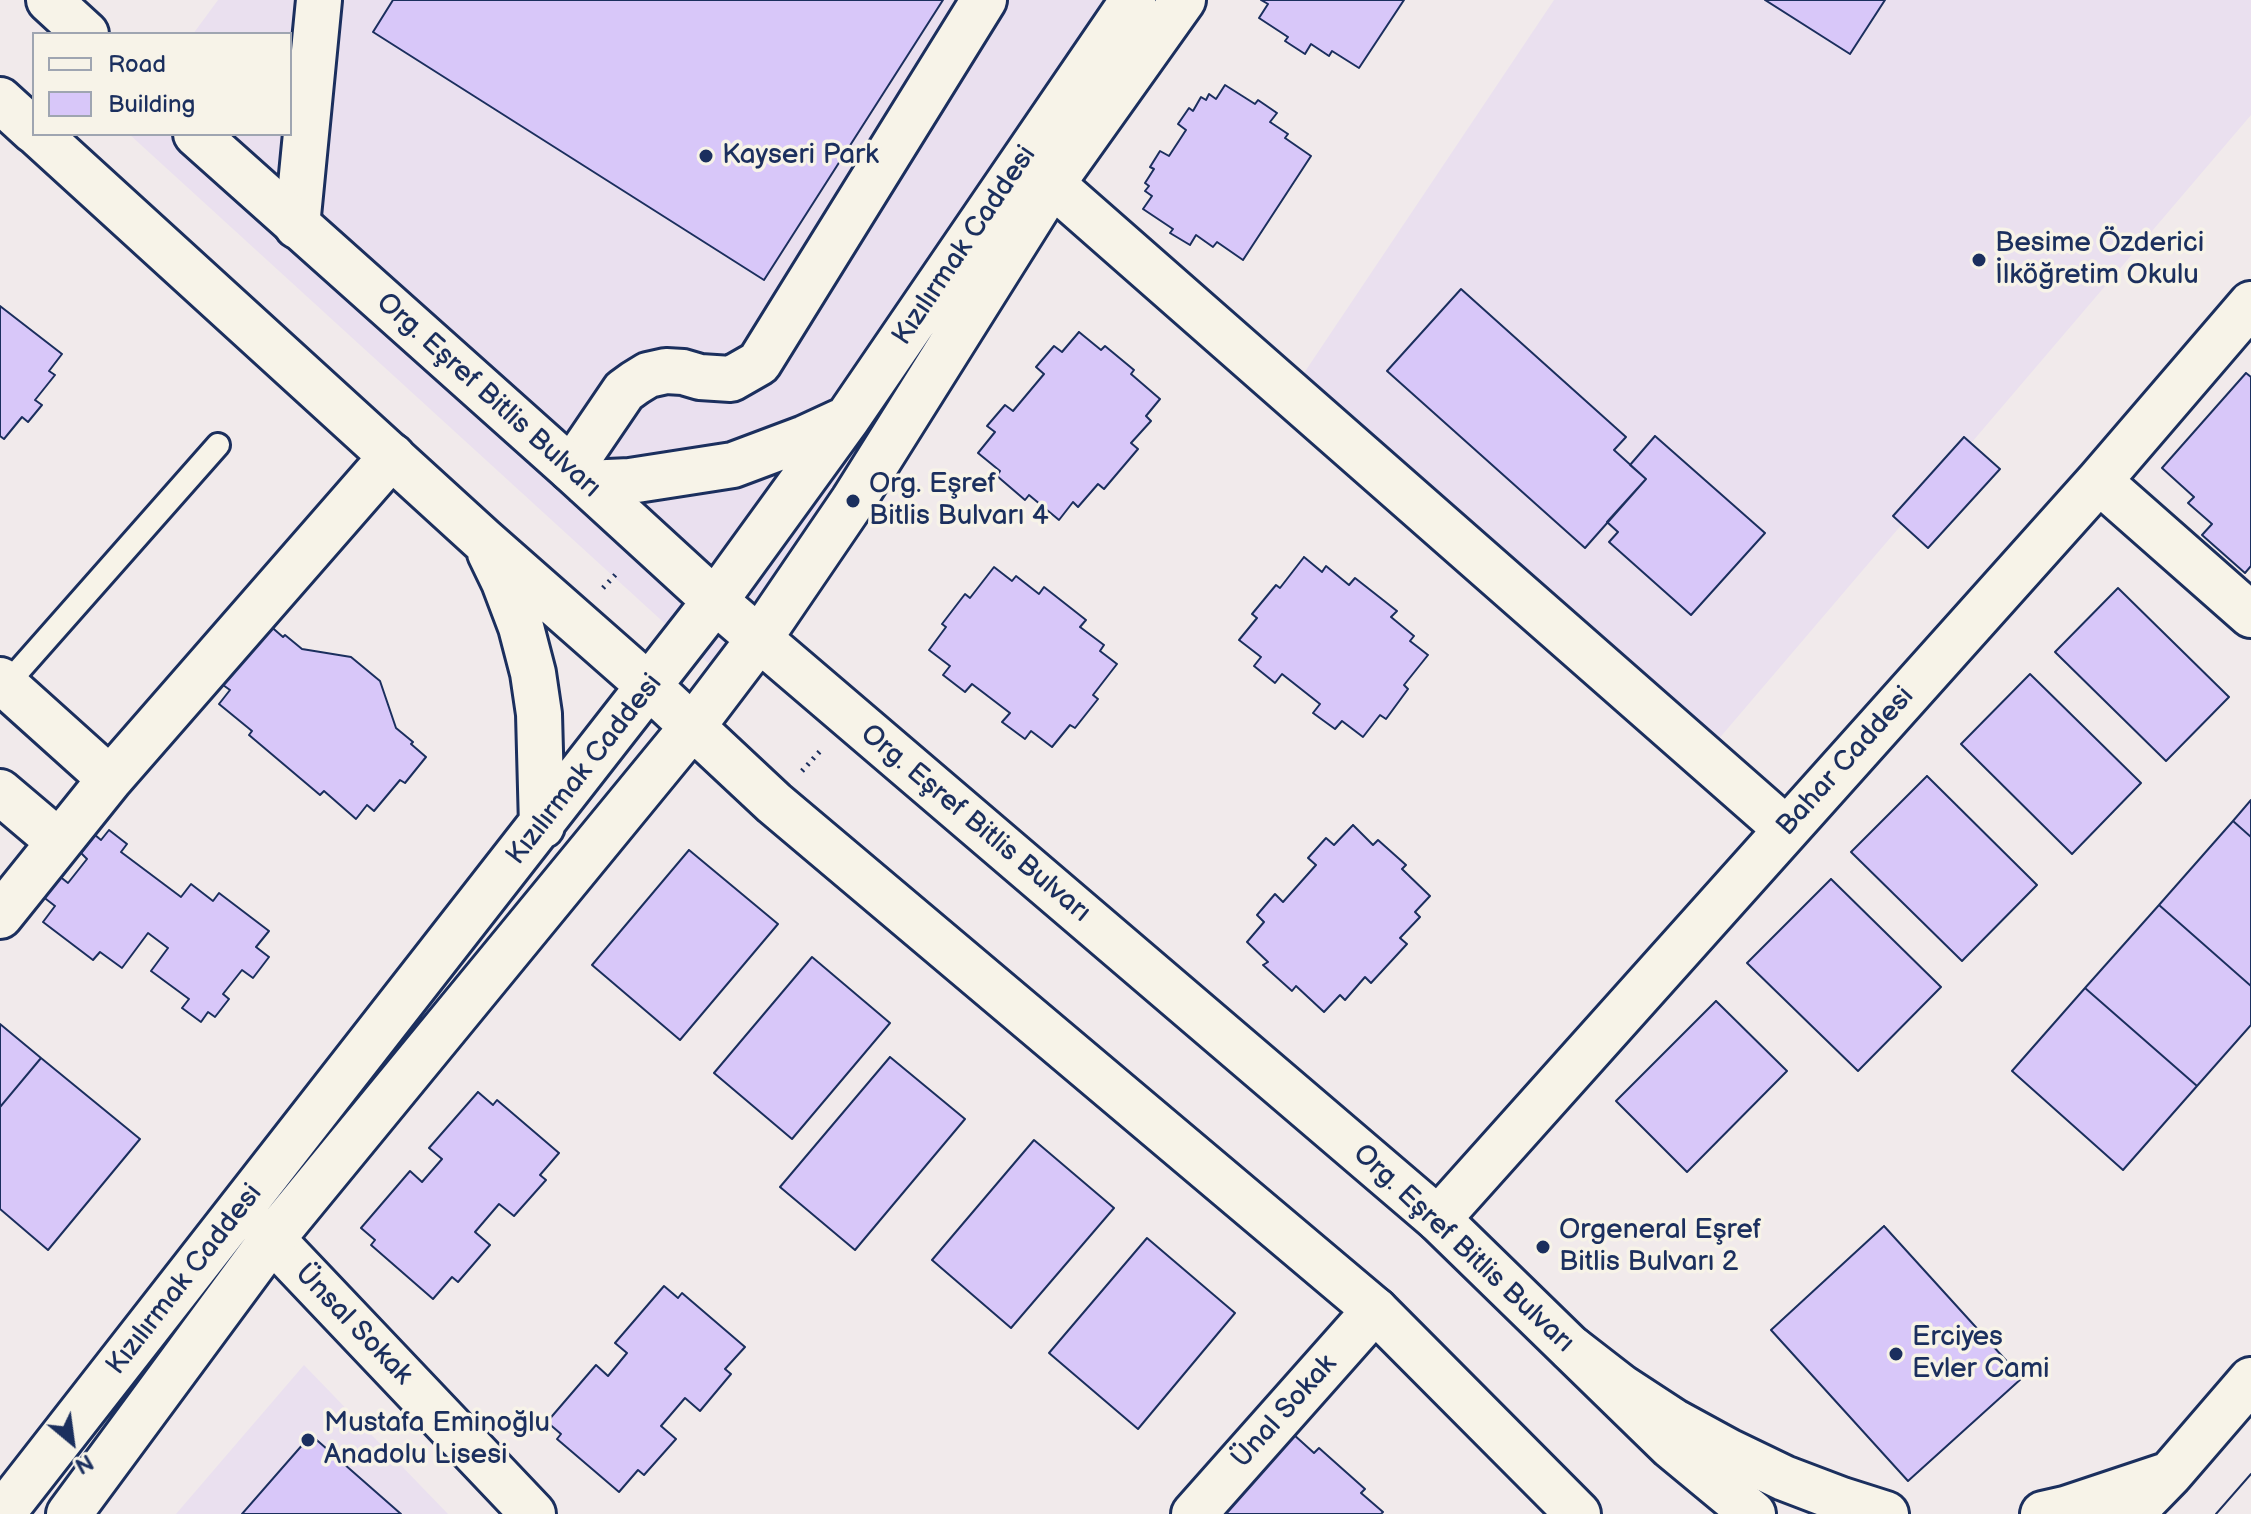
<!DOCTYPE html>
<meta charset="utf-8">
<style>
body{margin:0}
#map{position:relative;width:2251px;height:1514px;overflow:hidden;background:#f1eaeb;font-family:"Balsamiq Sans",sans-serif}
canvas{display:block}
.legend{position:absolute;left:32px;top:32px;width:260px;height:104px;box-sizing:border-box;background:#f7f3e8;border:2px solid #9fa5b1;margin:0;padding:10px 14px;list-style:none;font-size:24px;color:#1b2f5e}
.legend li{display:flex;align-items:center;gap:16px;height:40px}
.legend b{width:40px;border:2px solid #9fa5b1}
.north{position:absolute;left:32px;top:1402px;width:80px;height:80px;-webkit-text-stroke:6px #f7f3e8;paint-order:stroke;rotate:151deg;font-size:22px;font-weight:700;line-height:32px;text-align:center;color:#1b2f5e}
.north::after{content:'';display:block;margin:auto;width:28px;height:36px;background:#1b2f5e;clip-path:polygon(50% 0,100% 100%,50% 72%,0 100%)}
</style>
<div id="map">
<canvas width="2251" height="1514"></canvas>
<ul class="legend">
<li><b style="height:10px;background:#f7f3e8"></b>Road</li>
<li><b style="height:22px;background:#d8c7f9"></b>Building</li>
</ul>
<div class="north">N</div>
</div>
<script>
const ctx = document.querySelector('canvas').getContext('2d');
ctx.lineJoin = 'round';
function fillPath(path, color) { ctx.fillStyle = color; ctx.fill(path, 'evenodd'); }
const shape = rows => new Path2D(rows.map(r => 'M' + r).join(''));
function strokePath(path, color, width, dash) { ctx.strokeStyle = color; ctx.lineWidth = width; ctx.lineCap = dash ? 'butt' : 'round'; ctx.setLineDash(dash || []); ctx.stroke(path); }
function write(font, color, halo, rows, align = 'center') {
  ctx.font = font + ' "Balsamiq Sans",sans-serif'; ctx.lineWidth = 7; ctx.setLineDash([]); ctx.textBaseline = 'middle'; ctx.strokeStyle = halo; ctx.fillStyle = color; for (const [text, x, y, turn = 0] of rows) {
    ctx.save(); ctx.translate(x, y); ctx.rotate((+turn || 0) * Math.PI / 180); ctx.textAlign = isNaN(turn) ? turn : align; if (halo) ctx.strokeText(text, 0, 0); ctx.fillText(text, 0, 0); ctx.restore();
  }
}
fillPath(shape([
 [218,0,1142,0,730,683,129,134,290,134,290,34,193,34],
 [1554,0,2251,0,2251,115,1717,741,1296,385],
 [304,1365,448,1514,176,1514]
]), '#eae0ef');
const building = shape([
 [393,0,943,0,764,280,373,32,393,0],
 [1261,0,1404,0,1359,68,1332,51,1329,56,1311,44,1305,54,1285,41,1288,37,1259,18,1268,4,1261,0],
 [1765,0,1885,0,1850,54,1765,0],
 [1225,85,1255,104,1258,100,1277,113,1270,122,1288,134,1285,138,1311,156,1243,260,1217,242,1213,247,1196,235,1190,245,1170,233,1173,229,1143,209,1152,196,1145,191,1149,186,1145,183,1154,169,1150,167,1160,151,1169,156,1186,130,1178,124,1189,108,1193,111,1201,97,1206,100,1209,94,1216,99,1225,85],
 [1461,289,1626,437,1614,450,1646,479,1585,548,1387,371,1461,289],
 [0,306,62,354,49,371,55,375,35,400,42,405,28,422,22,417,4,439,0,436,0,306],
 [1079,332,1101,350,1105,346,1134,370,1131,374,1160,399,1146,416,1151,421,1131,443,1138,449,1104,489,1098,484,1078,507,1073,502,1059,520,1029,495,1025,500,997,476,1000,471,978,453,995,432,987,426,1005,405,1013,411,1044,374,1036,367,1054,346,1062,352,1079,332],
 [2246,373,2251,377,2251,566,2245,573,2202,535,2212,524,2188,503,2194,497,2162,468,2246,373],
 [1655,436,1765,533,1691,615,1609,542,1618,532,1607,522,1646,479,1630,465,1655,436],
 [1964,437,2000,469,1928,548,1893,516,1964,437],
 [1304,557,1322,572,1326,566,1349,585,1355,578,1397,611,1391,617,1414,636,1410,641,1428,655,1404,685,1408,689,1386,719,1380,715,1363,737,1342,721,1335,729,1313,713,1320,704,1282,674,1275,683,1254,666,1261,657,1239,640,1257,618,1252,614,1276,585,1280,588,1304,557],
 [994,567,1012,581,1016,576,1039,594,1044,587,1086,620,1080,627,1104,645,1100,651,1117,664,1093,695,1098,699,1075,728,1070,725,1052,747,1031,731,1025,739,1002,722,1010,713,972,684,965,692,943,675,950,666,929,650,946,627,942,624,965,594,970,598,994,567],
 [2118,588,2229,697,2166,761,2055,652,2118,588],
 [268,624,283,637,285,635,302,649,351,657,380,681,396,728,413,742,411,744,426,757,405,783,400,780,374,811,367,805,356,819,324,791,320,795,249,735,252,731,219,704,230,690,223,685,249,654,245,650,268,624],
 [2030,674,2141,783,2072,854,1961,744,2030,674],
 [1927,776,2037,885,1962,961,1851,852,1927,776],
 [2251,800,2251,837,2233,821,2251,800],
 [2233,821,2251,837,2251,986,2159,905,2233,821],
 [1353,825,1373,845,1378,840,1406,865,1402,869,1430,896,1415,912,1420,917,1400,938,1407,944,1371,983,1365,977,1345,1000,1340,995,1324,1012,1296,986,1292,991,1263,965,1268,962,1247,942,1264,922,1257,915,1275,894,1283,902,1316,865,1308,858,1326,838,1334,845,1353,825],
 [109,830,127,844,121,852,181,897,191,884,213,901,219,893,269,931,256,947,269,957,253,978,242,970,223,994,229,999,215,1017,208,1012,201,1022,182,1008,189,999,151,971,168,948,148,933,122,968,100,952,93,960,43,922,55,906,42,896,58,875,68,883,87,859,81,853,95,835,101,840,109,830],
 [689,850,778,924,680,1040,592,965,689,850],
 [1831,879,1941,987,1858,1071,1747,963,1831,879],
 [2159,905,2251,986,2251,1025,2197,1086,2085,988,2159,905],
 [812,957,890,1023,792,1139,714,1073,812,957],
 [2085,988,2197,1086,2123,1170,2012,1071,2085,988],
 [1716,1001,1787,1071,1687,1172,1616,1101,1716,1001],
 [0,1024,41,1058,0,1107,0,1024],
 [890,1057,965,1119,855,1250,780,1187,890,1057],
 [41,1058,140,1139,48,1250,0,1209,0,1107,41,1058],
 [478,1092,493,1105,497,1100,559,1153,540,1175,546,1180,514,1216,499,1204,475,1232,490,1245,458,1282,452,1277,433,1299,371,1245,375,1240,361,1228,410,1171,422,1182,442,1159,429,1148,478,1092],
 [1034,1140,1114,1208,1011,1328,932,1260,1034,1140],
 [1884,1226,2022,1378,1908,1481,1771,1330,1884,1226],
 [1147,1238,1235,1313,1138,1429,1049,1353,1147,1238],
 [664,1286,678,1298,682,1293,745,1347,725,1369,731,1374,700,1411,685,1398,661,1426,676,1439,644,1475,638,1470,619,1492,557,1439,561,1434,547,1422,596,1365,608,1376,627,1353,615,1343,664,1286],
 [1293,1434,1314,1453,1319,1448,1365,1489,1361,1493,1383,1512,1381,1514,1223,1514,1293,1434],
 [311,1435,401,1514,242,1514,311,1435]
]);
fillPath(building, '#d8c7f9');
strokePath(building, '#1b2f5e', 2);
const service = shape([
 [6,685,218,445]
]);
const minor = shape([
 [1052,184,1786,829],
 [297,226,319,0],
 [571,469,624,391,635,383,648,375,666,371,683,372,700,377,731,379,759,363,984,0],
 [2099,481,2251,615],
 [0,680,110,779],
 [0,792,59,842],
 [0,916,110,779,392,456],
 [1438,1219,2099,481,2251,304],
 [272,1239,533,1514],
 [1194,1514,1375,1310]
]);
const primary = shape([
 [49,0,86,34],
 [0,100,34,131],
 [38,134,483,540,650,687,774,803,1375,1310,1578,1514],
 [196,134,571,469,715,601,1438,1219,1671,1446,1753,1514],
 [586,483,630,481,733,465,805,438,844,420],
 [490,553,504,582,521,627,533,673,539,714,542,826],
 [2,1514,715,601,847,419,1133,0],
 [69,1514,272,1239,693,726,759,639,853,501,1052,184,1183,0]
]);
const trunk = shape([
 [1572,1349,1621,1387,1673,1421,1728,1451,1784,1478,1842,1500,1886,1514],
 [2043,1514,2065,1509,2167,1475],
 [2131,1514,2170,1474,2251,1380]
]);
strokePath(service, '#1b2f5e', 28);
strokePath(minor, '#1b2f5e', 50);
strokePath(primary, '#1b2f5e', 50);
strokePath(trunk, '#1b2f5e', 50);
strokePath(shape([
 [603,588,618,572],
 [802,771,822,749]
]), '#1b2f5e', 5, [2, 6]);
strokePath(service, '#f7f3e8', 22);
strokePath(minor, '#f7f3e8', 44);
strokePath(primary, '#f7f3e8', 44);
strokePath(trunk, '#f7f3e8', 44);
strokePath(shape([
 [2216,1514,2251,1474]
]), '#1b2f5e', 2);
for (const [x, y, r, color] of [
 [706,156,8,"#1b2f5e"],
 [1979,260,8,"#1b2f5e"],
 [853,501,8,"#1b2f5e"],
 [1543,1247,8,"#1b2f5e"],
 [1896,1354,8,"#1b2f5e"],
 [308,1440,8,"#1b2f5e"]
]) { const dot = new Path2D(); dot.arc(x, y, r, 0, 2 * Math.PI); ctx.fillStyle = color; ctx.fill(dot); strokePath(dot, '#f7f3e8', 3); }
write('28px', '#1b2f5e', '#f7f3e8', [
 ["Kayseri Park",722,156],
 ["Besime Özderici",1995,244],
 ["İlköğretim Okulu",1995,276],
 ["Org. Eşref",869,485],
 ["Bitlis Bulvarı 4",869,517],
 ["Orgeneral Eşref",1559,1231],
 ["Bitlis Bulvarı 2",1559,1263],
 ["Erciyes",1912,1338],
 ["Evler Cami",1912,1370],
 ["Mustafa Eminoğlu",324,1424],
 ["Anadolu Lisesi",324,1456]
], 'left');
write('28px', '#1b2f5e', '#f7f3e8', [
 ["Kızılırmak Caddesi",965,246,-56],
 ["Org. Eşref Bitlis Bulvarı",488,396,42],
 ["Bahar Caddesi",1846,762,-48],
 ["Kızılırmak Caddesi",585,770,-52],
 ["Org. Eşref Bitlis Bulvarı",975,824,40],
 ["Org. Eşref Bitlis Bulvarı",1463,1249,43],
 ["Kızılırmak Caddesi",185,1280,-52],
 ["Ünsal Sokak",353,1325,46],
 ["Ünal Sokak",1285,1412,-48]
]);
</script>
